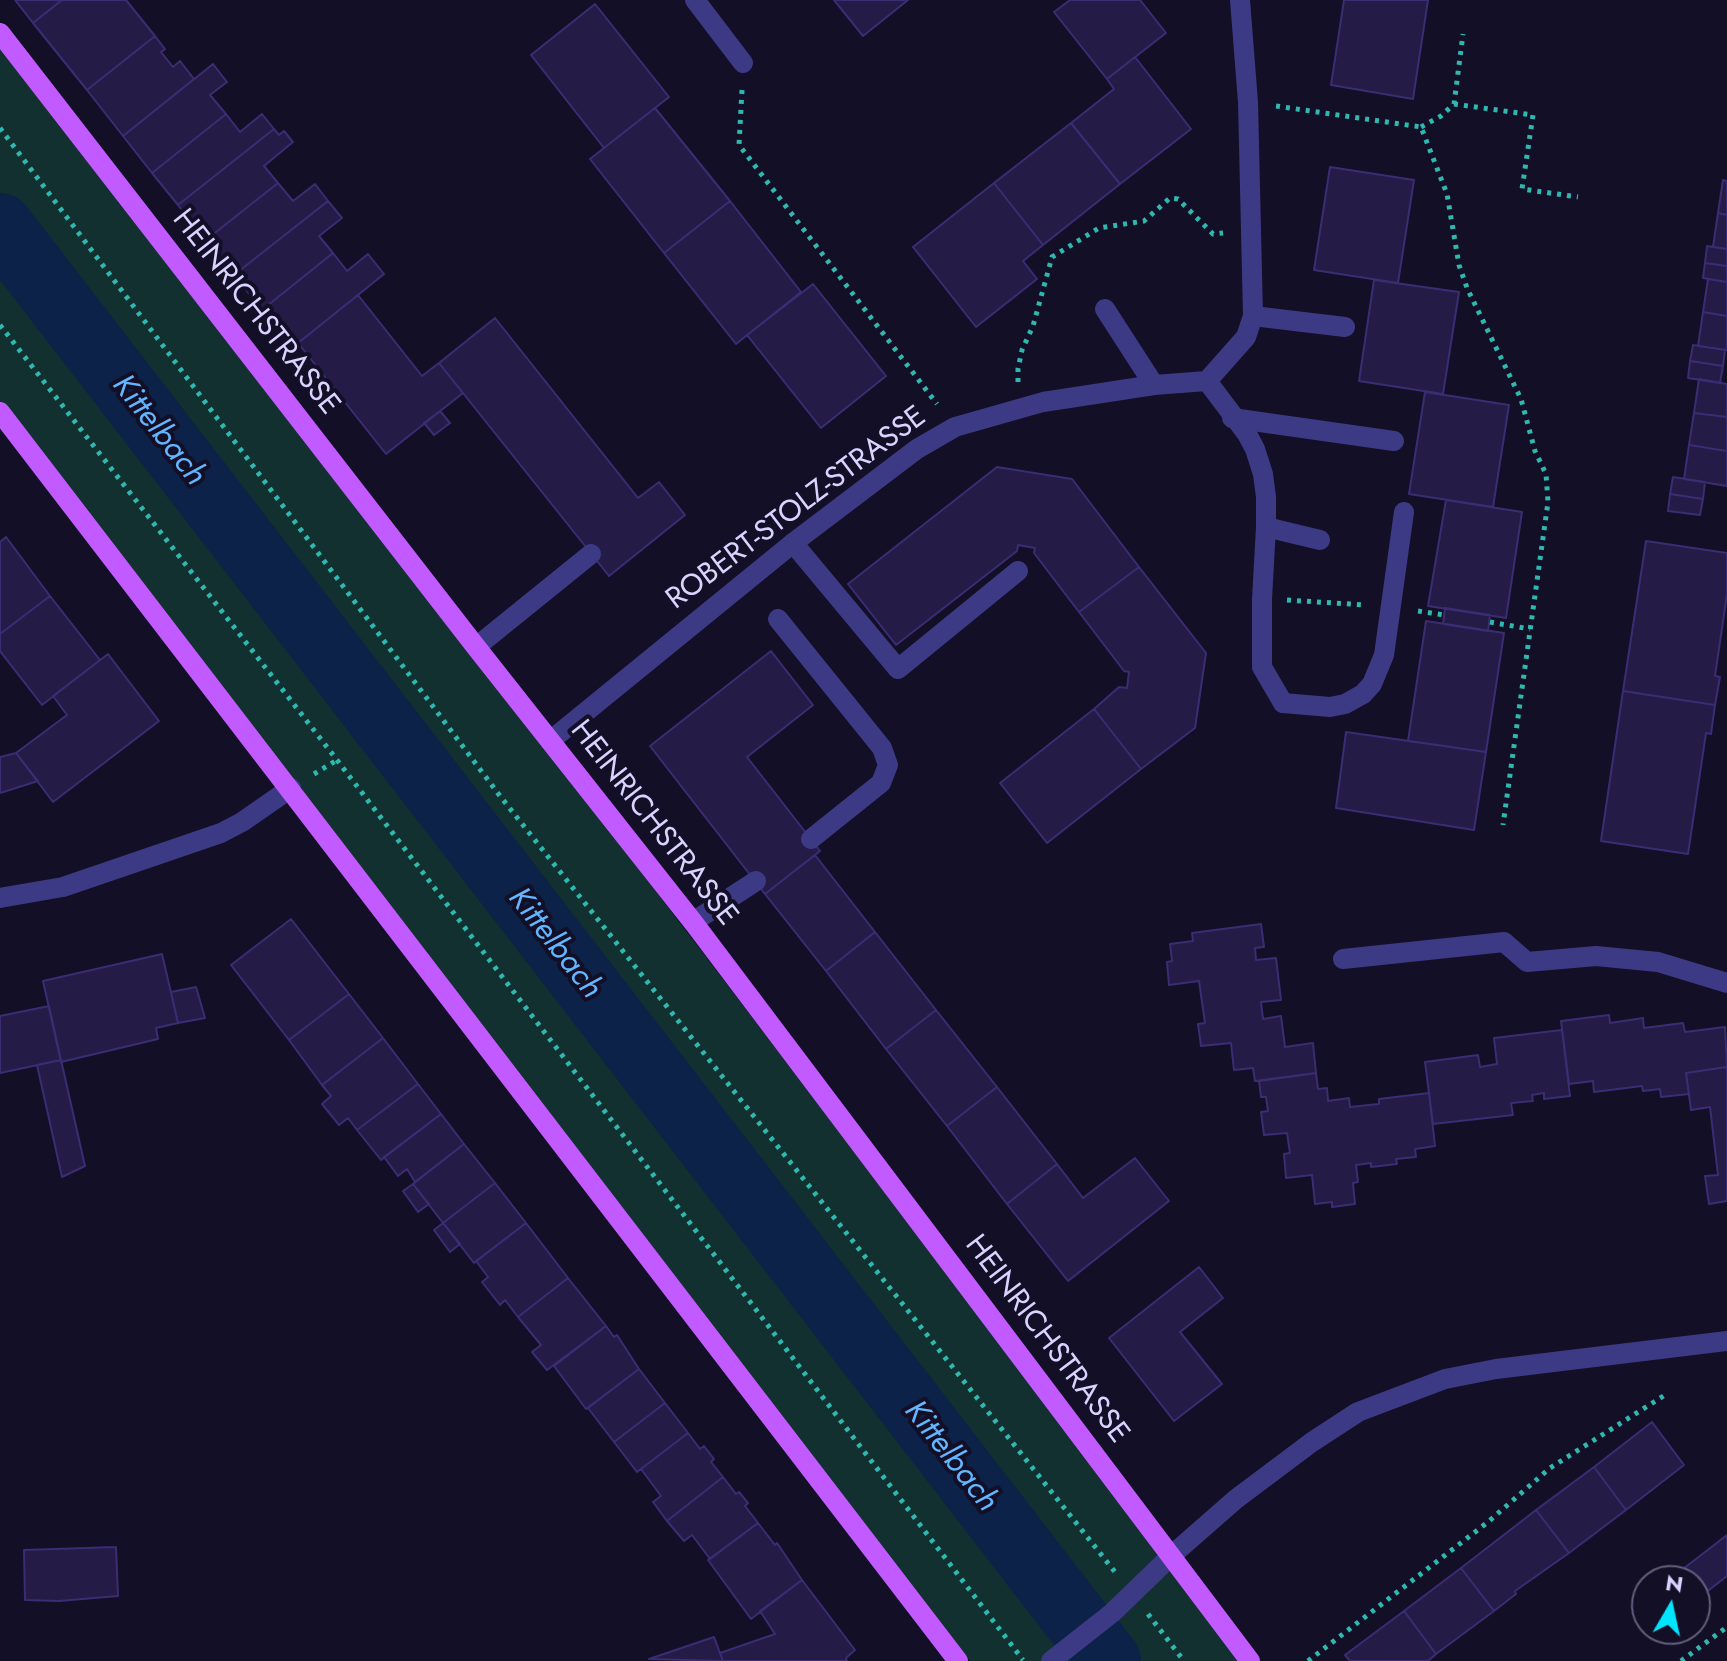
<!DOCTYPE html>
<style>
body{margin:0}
#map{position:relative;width:1727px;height:1661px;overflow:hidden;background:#130f26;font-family:Jost,sans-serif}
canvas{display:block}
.north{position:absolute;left:1631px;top:1565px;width:80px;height:80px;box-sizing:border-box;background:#130f26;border:2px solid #625e7d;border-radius:50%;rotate:9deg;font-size:22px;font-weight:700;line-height:32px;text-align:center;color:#d9d4ff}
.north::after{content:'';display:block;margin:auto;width:28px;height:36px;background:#00e5ff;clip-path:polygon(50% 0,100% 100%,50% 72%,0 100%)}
</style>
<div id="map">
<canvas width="1727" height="1661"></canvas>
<div class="north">N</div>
</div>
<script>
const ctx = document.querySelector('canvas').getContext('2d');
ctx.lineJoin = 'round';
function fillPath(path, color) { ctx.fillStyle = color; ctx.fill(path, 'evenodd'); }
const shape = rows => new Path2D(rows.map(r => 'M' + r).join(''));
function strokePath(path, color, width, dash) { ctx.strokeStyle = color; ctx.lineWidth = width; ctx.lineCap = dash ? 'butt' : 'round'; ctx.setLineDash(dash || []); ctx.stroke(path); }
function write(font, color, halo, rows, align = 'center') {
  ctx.font = font + ' Jost,sans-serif'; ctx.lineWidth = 8; ctx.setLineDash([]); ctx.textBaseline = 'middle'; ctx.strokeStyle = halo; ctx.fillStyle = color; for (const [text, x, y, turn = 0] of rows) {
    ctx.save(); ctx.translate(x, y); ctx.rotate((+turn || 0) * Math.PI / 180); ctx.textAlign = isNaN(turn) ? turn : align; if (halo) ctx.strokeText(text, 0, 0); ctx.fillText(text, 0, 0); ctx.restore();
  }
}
fillPath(shape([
 [0,42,545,746,1243,1661,970,1661,0,404]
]), '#12302f');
strokePath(shape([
 [0,226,1108,1661]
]), '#0c2248', 66);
const building = shape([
 [15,0,62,0,33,23,15,0],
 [62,0,126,0,155,36,87,90,33,23,62,0],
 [834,0,908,0,863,36,834,0],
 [1070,0,1140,0,1166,33,1107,79,1054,12,1070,0],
 [1344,0,1428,0,1413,99,1331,85,1344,0],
 [595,4,669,97,604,148,531,55,595,4],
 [155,36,165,49,161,52,173,67,180,61,194,79,123,136,87,90,155,36],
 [1135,57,1191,129,1120,184,1071,123,1114,89,1107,79,1135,57],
 [213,64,227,82,210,95,226,114,152,173,123,136,213,64],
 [655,108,730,201,664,253,590,159,655,108],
 [226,114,240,132,262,114,274,129,178,205,152,173,226,114],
 [1071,123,1120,184,1043,245,994,183,1071,123],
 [274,129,279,135,284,131,293,142,264,166,278,183,206,240,178,205,274,129],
 [1330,167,1414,180,1398,283,1314,270,1330,167],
 [1723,180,1727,181,1727,215,1718,213,1723,180],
 [278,183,293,201,315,184,328,201,234,275,206,240,278,183],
 [994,183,1043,245,1023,261,1037,279,976,327,913,247,994,183],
 [328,201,342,218,319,236,333,253,262,310,234,275,328,201],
 [730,201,801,292,736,344,664,253,730,201],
 [1718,213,1727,215,1727,249,1713,247,1718,213],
 [1707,246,1727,249,1727,266,1705,263,1707,246],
 [333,253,347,271,368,254,384,274,292,348,262,310,333,253],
 [1705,263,1727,266,1727,282,1703,278,1705,263],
 [1708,279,1727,282,1727,316,1703,312,1708,279],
 [1374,280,1459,292,1443,394,1359,381,1374,280],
 [813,284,886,376,821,428,747,335,813,284],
 [358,295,422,376,439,363,463,393,386,454,298,343,358,295],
 [1703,312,1727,316,1727,350,1698,346,1703,312],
 [495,318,638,498,659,482,685,515,609,576,439,363,495,318],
 [1693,345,1725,350,1723,366,1690,361,1693,345],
 [1690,361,1723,366,1720,383,1688,378,1690,361],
 [1699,379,1727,384,1727,417,1694,413,1699,379],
 [1425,392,1509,405,1493,507,1409,494,1425,392],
 [440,411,450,423,434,435,424,423,440,411],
 [1694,413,1727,417,1727,451,1689,445,1694,413],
 [1689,445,1727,451,1727,486,1684,479,1689,445],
 [997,467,1072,479,1139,567,1079,612,1034,553,1035,548,1018,545,1017,551,896,645,848,584,997,467],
 [1673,477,1705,482,1703,499,1670,494,1673,477],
 [1670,494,1703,499,1700,515,1668,511,1670,494],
 [1446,500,1522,512,1506,618,1428,606,1446,500],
 [6,537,50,596,0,634,0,542,6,537],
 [1646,541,1727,553,1727,594,1715,676,1720,677,1715,705,1623,691,1646,541],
 [1139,567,1206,653,1195,728,1141,769,1094,709,1119,687,1127,688,1129,672,1124,671,1079,612,1139,567],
 [50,596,100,660,42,705,0,651,0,634,50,596],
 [1445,608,1490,615,1488,631,1443,624,1445,608],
 [1426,621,1504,633,1486,752,1408,741,1426,621],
 [771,651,813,705,747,757,820,851,765,894,650,746,771,651],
 [108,654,159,721,53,802,16,753,67,715,53,696,108,654],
 [1623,691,1715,705,1711,734,1706,733,1688,854,1601,841,1623,691],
 [1094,709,1141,769,1047,843,1000,783,1094,709],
 [1346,732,1486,752,1474,830,1336,808,1346,732],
 [16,753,38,781,0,793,0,757,16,753],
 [815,855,875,932,826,971,765,894,815,855],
 [291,919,349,994,289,1040,231,965,291,919],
 [1261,924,1264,947,1255,948,1256,960,1276,958,1281,1000,1261,1002,1263,1019,1281,1016,1285,1047,1313,1043,1316,1073,1255,1081,1253,1068,1234,1070,1231,1043,1201,1046,1198,1024,1205,1023,1199,981,1169,985,1167,962,1172,961,1170,944,1193,941,1192,933,1261,924],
 [875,932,936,1010,886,1049,826,971,875,932],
 [162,954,178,1023,156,1028,158,1039,61,1062,43,981,162,954],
 [196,987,205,1018,178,1023,171,992,196,987],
 [349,994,383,1038,322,1085,289,1040,349,994],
 [49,1006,61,1060,0,1073,0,1016,49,1006],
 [936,1010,997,1087,947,1126,886,1049,936,1010],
 [1609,1015,1610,1023,1643,1018,1644,1028,1683,1023,1685,1032,1725,1027,1727,1067,1686,1073,1689,1094,1661,1097,1660,1089,1643,1091,1642,1086,1594,1092,1593,1081,1569,1084,1561,1021,1609,1015],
 [1562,1030,1570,1096,1544,1099,1544,1093,1532,1095,1533,1101,1511,1103,1513,1115,1433,1124,1425,1062,1478,1055,1480,1067,1497,1064,1494,1038,1562,1030],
 [383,1038,418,1084,357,1130,348,1118,339,1125,322,1104,331,1096,322,1085,383,1038],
 [61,1060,85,1166,62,1177,37,1065,61,1060],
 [1727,1067,1727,1201,1709,1204,1705,1176,1718,1175,1710,1107,1691,1110,1686,1073,1727,1067],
 [1316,1073,1318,1089,1327,1088,1328,1101,1349,1098,1350,1107,1379,1104,1379,1099,1429,1093,1435,1146,1415,1149,1416,1157,1396,1159,1397,1164,1371,1167,1371,1163,1356,1165,1358,1182,1353,1183,1355,1204,1332,1207,1332,1202,1315,1204,1312,1175,1286,1178,1284,1154,1290,1153,1287,1133,1264,1135,1261,1112,1268,1111,1266,1097,1261,1097,1259,1081,1316,1073],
 [418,1084,441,1114,381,1160,357,1130,418,1084],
 [997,1087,1057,1164,1007,1204,947,1126,997,1087],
 [441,1114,464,1144,415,1182,407,1169,398,1176,384,1157,441,1114],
 [464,1144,495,1183,443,1223,413,1184,464,1144],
 [1135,1158,1169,1201,1068,1281,1007,1204,1057,1164,1083,1198,1135,1158],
 [495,1183,526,1223,474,1263,443,1223,495,1183],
 [413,1184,429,1204,418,1212,403,1191,413,1184],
 [443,1223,460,1244,450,1252,434,1230,443,1223],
 [526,1223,568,1278,518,1317,505,1300,500,1305,482,1282,488,1277,476,1261,526,1223],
 [1199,1267,1223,1298,1180,1332,1222,1384,1174,1421,1109,1338,1199,1267],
 [568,1278,606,1326,547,1370,532,1352,541,1345,518,1317,568,1278],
 [606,1326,614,1337,617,1335,639,1369,586,1409,554,1366,606,1326],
 [639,1369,665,1403,614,1442,588,1408,639,1369],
 [665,1403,688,1433,637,1472,614,1442,665,1403],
 [1652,1422,1684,1465,1626,1510,1594,1467,1652,1422],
 [688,1433,700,1449,704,1446,714,1459,711,1462,723,1477,667,1521,653,1502,661,1496,641,1469,688,1433],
 [1594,1467,1626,1510,1569,1553,1536,1510,1594,1467],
 [723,1477,736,1494,739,1492,748,1503,745,1506,758,1523,710,1559,692,1535,684,1541,667,1521,723,1477],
 [1536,1510,1569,1553,1515,1591,1516,1594,1494,1611,1461,1568,1536,1510],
 [758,1523,775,1545,777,1543,802,1580,751,1619,708,1560,758,1523],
 [1727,1535,1727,1576,1695,1601,1695,1581,1672,1581,1670,1579,1727,1535],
 [116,1547,118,1596,59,1601,25,1600,24,1550,116,1547],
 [1461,1568,1494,1611,1436,1654,1404,1611,1461,1568],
 [802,1580,855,1650,846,1658,847,1661,723,1661,720,1653,775,1634,760,1611,802,1580],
 [1404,1611,1436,1654,1428,1661,1350,1661,1345,1655,1404,1611],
 [714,1637,723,1661,649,1659,714,1637]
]);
fillPath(building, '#241b47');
strokePath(building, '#3b2d73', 2);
strokePath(shape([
 [742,90,739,145,937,404],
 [1454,104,1533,115,1522,189,1578,197],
 [1276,106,1421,127,1447,194,1459,265,1467,288,1521,399,1535,451,1546,474,1548,502,1503,825],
 [1421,127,1441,116,1454,104,1463,34],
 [0,128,500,796,1115,1572],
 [0,325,337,760,1023,1660],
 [1018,382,1018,369,1022,350,1033,326,1052,257,1099,228,1144,221,1170,198,1178,199,1213,234,1223,233],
 [1287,600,1365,605],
 [1418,611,1444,615],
 [1490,622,1530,629],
 [314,774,337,760],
 [1148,1614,1184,1661],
 [1308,1661,1488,1522,1550,1468,1665,1395],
 [1681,1661,1727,1627]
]), '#2fb8b0', 5, [4, 6]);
strokePath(shape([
 [1105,309,1154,385],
 [1253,316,1345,327],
 [1232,418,1394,441],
 [1266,527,1320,540],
 [793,543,898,669,1018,571],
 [778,619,882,748,888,765,881,783,811,839],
 [476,647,591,554],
 [1283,703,1330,707,1345,704,1363,694,1372,684,1384,655,1404,512],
 [693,922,756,881],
 [1343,959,1504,942,1527,962,1596,956,1658,962,1727,983]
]), '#3d3a85', 20);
strokePath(shape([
 [695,0,743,63],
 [1207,381,1246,337,1253,316,1248,102,1240,0],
 [550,741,793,543,917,449,955,427,1043,402,1154,385,1207,381,1247,434,1255,449,1263,474,1266,497,1266,527,1262,599,1262,667,1283,703],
 [0,898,63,887,221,833,242,822,291,788],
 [1172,1555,1236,1499,1312,1442,1358,1412,1445,1379,1496,1369,1727,1341]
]), '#3d3a85', 20);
strokePath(shape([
 [1051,1661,1112,1613,1172,1555]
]), '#3d3a85', 20);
strokePath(shape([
 [0,33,476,647,693,922,1250,1661],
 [0,412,958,1661]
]), '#c25bff', 20);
write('30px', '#d9d4ff', '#130f26', [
 ["HEINRICHSTRASSE",255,313,52],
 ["ROBERT-STOLZ-STRASSE",797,509,-37],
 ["HEINRICHSTRASSE",653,824,52],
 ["HEINRICHSTRASSE",1046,1340,53]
]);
write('italic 32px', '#62b6ff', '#130f26', [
 ["Kittelbach",158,431,52],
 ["Kittelbach",554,944,52],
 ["Kittelbach",950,1457,52]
]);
</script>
